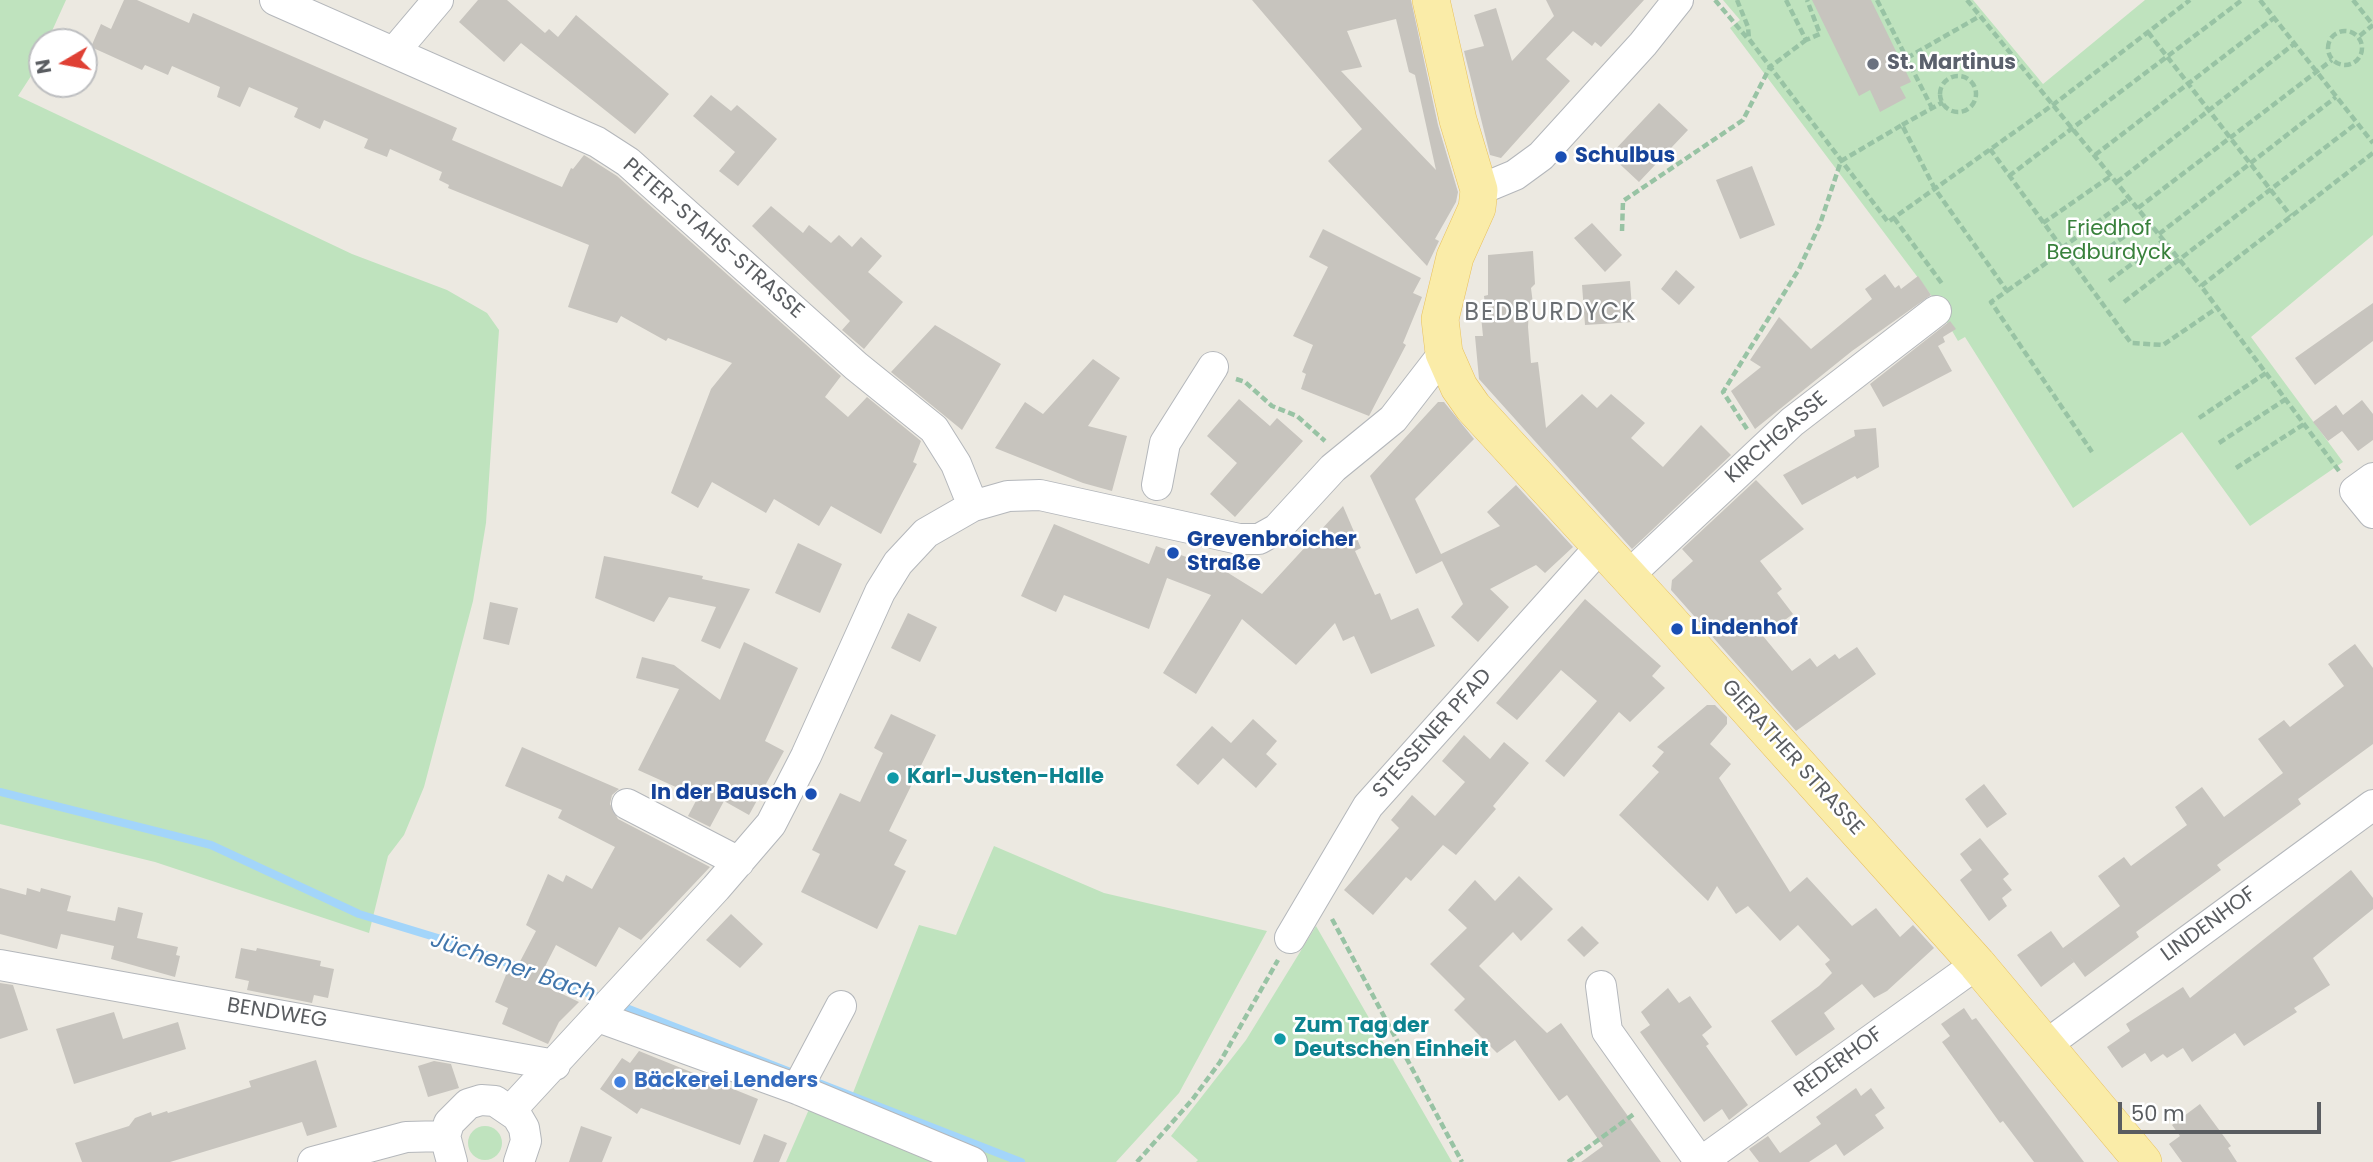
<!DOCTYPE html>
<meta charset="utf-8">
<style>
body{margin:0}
#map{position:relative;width:2373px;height:1162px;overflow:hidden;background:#ece9e1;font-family:Poppins,sans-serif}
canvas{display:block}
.north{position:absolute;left:28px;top:28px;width:70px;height:70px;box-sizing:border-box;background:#fff;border:2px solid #bdbec0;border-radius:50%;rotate:260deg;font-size:19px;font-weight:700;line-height:28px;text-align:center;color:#5a5d61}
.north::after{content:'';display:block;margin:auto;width:24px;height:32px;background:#df4034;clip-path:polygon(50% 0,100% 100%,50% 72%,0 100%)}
.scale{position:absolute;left:2118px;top:1102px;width:203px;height:32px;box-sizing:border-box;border:4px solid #5a5d61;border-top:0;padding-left:9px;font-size:21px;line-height:24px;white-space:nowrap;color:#5a5d61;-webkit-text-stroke:5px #fff;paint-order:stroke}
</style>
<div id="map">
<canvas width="2373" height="1162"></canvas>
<div class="north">N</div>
<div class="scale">50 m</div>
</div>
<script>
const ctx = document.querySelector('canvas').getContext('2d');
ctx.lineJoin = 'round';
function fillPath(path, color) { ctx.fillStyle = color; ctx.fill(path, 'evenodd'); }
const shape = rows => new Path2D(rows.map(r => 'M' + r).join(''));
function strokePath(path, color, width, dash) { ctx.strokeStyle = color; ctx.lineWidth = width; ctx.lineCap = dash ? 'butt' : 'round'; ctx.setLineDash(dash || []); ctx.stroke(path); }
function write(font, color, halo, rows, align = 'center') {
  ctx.font = font + ' Poppins,sans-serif'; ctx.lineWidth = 5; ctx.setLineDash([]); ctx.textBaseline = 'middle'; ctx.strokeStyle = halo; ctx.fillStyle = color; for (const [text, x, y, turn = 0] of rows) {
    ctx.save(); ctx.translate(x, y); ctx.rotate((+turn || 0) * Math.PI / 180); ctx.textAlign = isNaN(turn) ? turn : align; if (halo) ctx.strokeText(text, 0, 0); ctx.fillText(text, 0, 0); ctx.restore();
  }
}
fillPath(shape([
 [0,0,66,0,47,42,42,42,42,52,31,76,18,96,352,254,447,290,487,313,499,330,486,523,473,601,424,787,404,835,388,856,369,933,155,862,0,824],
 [1723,0,1973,0,2043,84,2145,0,2373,0,2373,235,2251,337,2343,462,2250,526,2182,432,2073,508,1965,337,1958,341,1931,295,1730,28,1740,20],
 [994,846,1104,893,1267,931,1179,1093,1116,1162,989,1162,849,1103,919,925,956,935],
 [1316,926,1452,1162,1196,1162,1198,1160,1171,1136,1246,1040],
 [810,1107,948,1162,786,1162],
 '468 1143a17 17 0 1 1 34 0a17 17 0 1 1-34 0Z'
]), '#bfe3be');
strokePath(shape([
 [0,792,211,845,359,914,451,942,604,999],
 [616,1004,1021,1162]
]), '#a3d5fa', 8);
fillPath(shape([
 [124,0,137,0,189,23,193,13,457,128,452,140,562,187,571,168,573,169,584,155,617,176,841,376,825,397,848,417,867,397,921,441,913,462,917,464,881,534,831,506,819,526,774,499,766,513,712,482,698,508,671,493,711,389,732,363,668,338,666,341,621,316,617,323,568,307,589,245,448,188,449,185,439,180,442,172,390,149,387,157,364,148,368,139,324,120,320,129,294,117,298,108,249,87,240,107,217,97,220,87,172,66,168,75,145,65,142,70,91,47,101,24,111,29],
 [478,0,507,0,545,33,549,29,558,37,576,15,669,94,635,134,521,43,504,62,459,22],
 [1252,0,1411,0,1438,125,1458,192,1456,202,1435,239,1439,241,1427,266,1328,161,1362,129],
 [1396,19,1409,72,1415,75,1436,170,1341,71,1362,67,1347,31],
 [1546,0,1644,0,1601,47,1595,42,1592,46,1573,31,1546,59,1570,81,1501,158,1490,155,1464,51,1484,46,1474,15,1496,8,1512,61,1554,16],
 [1812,0,1871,0,1911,82,1900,87,1906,98,1880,112,1870,90,1859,96],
 [711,95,731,111,737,105,777,139,738,186,719,171,735,152,693,116],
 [1659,103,1688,130,1639,182,1610,155],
 [1752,166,1775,225,1740,239,1716,180],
 [771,206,803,233,809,225,831,243,839,235,852,247,861,237,882,256,868,272,903,302,864,349,842,330,850,321,752,226],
 [1592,223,1622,255,1605,272,1574,238],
 [1323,229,1421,278,1413,293,1422,297,1403,343,1406,345,1369,416,1301,389,1306,374,1302,372,1313,345,1293,336,1328,267,1309,257],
 [1533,251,1535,284,1531,288,1533,304,1529,309,1528,327,1531,363,1538,362,1546,428,1582,394,1597,408,1611,394,1645,423,1631,438,1663,467,1701,425,1731,455,1632,549,1479,379,1475,336,1483,336,1481,316,1486,315,1484,296,1488,295,1488,255],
 [1676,270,1695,287,1679,305,1661,289],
 [1885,274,1895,288,1899,285,1901,289,1918,276,1931,295,1852,351,1755,429,1731,391,1761,367,1750,360,1779,317,1811,349,1872,299,1865,289],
 [1630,281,1633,322,1585,325,1582,285],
 [2373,303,2373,341,2315,385,2295,358],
 [1950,321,1956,329,1943,337,1945,342,1938,346,1952,371,1883,407,1870,384],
 [935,325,1001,364,962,430,891,372],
 [1093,359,1120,378,1088,426,1127,436,1112,491,1083,483,995,448,1025,402,1043,414],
 [1239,399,1270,426,1277,418,1303,441,1235,517,1210,494,1237,463,1207,436],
 [2362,400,2373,414,2373,440,2358,451,2342,431,2328,441,2313,422,2336,405,2343,415],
 [1438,402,1444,402,1474,439,1415,499,1441,554,1500,526,1487,512,1516,485,1573,547,1545,573,1536,565,1490,589,1509,607,1478,642,1451,617,1463,604,1442,561,1416,574,1370,476],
 [1876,428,1879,467,1857,479,1855,476,1802,505,1783,475,1855,436,1854,430],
 [1756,480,1804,529,1760,561,1782,589,1777,593,1793,614,1763,636,1792,671,1810,658,1817,667,1835,654,1839,659,1857,647,1876,674,1796,731,1671,590,1672,580,1693,561,1682,549],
 [1343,506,1361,548,1355,551,1375,595,1380,593,1391,620,1418,608,1435,646,1371,674,1354,636,1343,641,1335,623,1296,665,1242,619,1196,694,1163,673,1211,595,1167,578,1149,629,1064,595,1056,612,1021,596,1054,524,1149,564,1156,546,1225,571,1262,594],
 [798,543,842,564,820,613,775,593],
 [604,556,703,576,702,579,750,589,720,649,701,641,716,607,669,597,654,622,595,598],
 [1585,599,1661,666,1652,676,1665,688,1630,722,1619,712,1564,777,1545,761,1597,701,1561,670,1517,720,1496,703],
 [490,602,518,608,509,645,483,639],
 [908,613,937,627,920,662,891,648],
 [744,642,798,668,765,741,784,751,749,815,724,801,710,827,688,816,698,797,638,770,679,689,636,678,642,657,674,665,720,700],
 [2355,644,2373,668,2373,744,2298,799,2301,804,2217,865,2221,870,2136,932,2139,937,2085,977,2068,954,2074,962,2041,987,2017,955,2051,931,2063,948,2120,906,2098,876,2124,857,2131,866,2187,825,2175,807,2202,787,2224,817,2283,773,2258,739,2284,720,2290,727,2344,686,2328,664],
 [1707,705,1715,705,1727,717,1727,724,1710,744,1731,764,1719,778,1790,892,1807,877,1852,926,1876,908,1900,937,1913,925,1934,948,1887,991,1874,998,1862,984,1824,1013,1835,1029,1796,1056,1771,1021,1819,986,1832,973,1825,964,1830,960,1798,925,1780,941,1748,906,1736,914,1717,886,1708,901,1619,815,1659,772,1652,766,1664,752,1657,747],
 [891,714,936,735,889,831,907,840,894,865,906,871,877,929,801,892,820,854,812,850,840,793,860,802,883,753,874,748],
 [1253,719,1277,741,1266,754,1277,764,1256,788,1223,758,1198,785,1176,765,1212,726,1231,743],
 [1464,735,1490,759,1504,742,1529,763,1493,806,1496,809,1456,855,1443,845,1411,881,1406,877,1373,915,1344,890,1399,828,1391,820,1412,795,1435,816,1465,782,1442,761],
 [522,747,619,789,612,795,610,804,618,819,710,867,641,940,619,927,596,967,556,945,537,982,579,1002,559,1022,548,1044,502,1024,508,1008,495,1002,508,970,514,973,536,931,526,925,548,874,563,882,566,875,592,889,615,847,558,818,562,810,505,786],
 [1984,784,2007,814,1987,828,1965,799],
 [1980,838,2009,874,2003,879,2012,890,2002,898,2007,906,1989,921,1960,880,1972,870,1960,854],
 [2351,870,2373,898,2373,909,2313,958,2330,985,2294,1008,2297,1012,2244,1046,2235,1033,2192,1062,2183,1048,2167,1058,2163,1054,2151,1062,2145,1053,2122,1068,2107,1047,2130,1031,2126,1024,2183,987,2190,998],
 [1519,876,1553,909,1521,941,1513,932,1479,966,1547,1033,1561,1023,1661,1162,1581,1162,1603,1146,1567,1095,1559,1101,1515,1040,1497,1053,1454,1010,1465,999,1430,964,1467,928,1448,910,1475,880,1495,901],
 [0,888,26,895,27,888,40,892,41,888,71,896,67,911,115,921,118,907,143,913,137,938,178,947,176,955,180,956,175,977,111,959,114,946,61,934,57,949,0,934],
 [731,914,763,944,740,968,706,940],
 [1582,926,1599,943,1584,957,1567,940],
 [241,948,256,951,257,948,321,961,320,966,334,969,328,998,314,995,312,1003,247,990,249,981,235,978],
 [0,983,13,985,28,1030,0,1039],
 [1668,988,1679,1003,1690,996,1712,1027,1702,1035,1709,1044,1706,1046,1748,1105,1729,1120,1722,1109,1704,1122,1640,1032,1650,1025,1641,1012],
 [1964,1008,1972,1020,1976,1018,2084,1162,2034,1162,2003,1121,2000,1123,1942,1042,1950,1036,1941,1024],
 [114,1012,123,1039,178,1022,186,1049,74,1084,56,1029],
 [639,1051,758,1099,740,1145,641,1108,637,1114,600,1089,622,1058,630,1063],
 [316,1060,337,1127,307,1136,302,1122,170,1162,82,1162,75,1143,129,1126,135,1118,151,1112,152,1116,167,1111,168,1113,251,1087,249,1081],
 [434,1061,451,1064,459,1088,428,1097,418,1066],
 [1856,1088,1861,1096,1871,1088,1885,1108,1875,1115,1884,1128,1844,1156,1836,1144,1809,1162,1759,1162,1749,1149,1768,1136,1780,1153,1821,1124,1816,1117],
 [2200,1104,2231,1146,2228,1148,2237,1162,2182,1162,2169,1144,2180,1136,2172,1125],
 [581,1126,612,1137,602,1162,569,1162],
 [764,1134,787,1143,779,1162,753,1162]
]), '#c7c4be');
const minor = shape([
 [275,0,597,142,628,162,856,366,934,429,956,464,973,506],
 [394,52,438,0],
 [1479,190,1515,175,1541,156,1643,44,1678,0],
 [2373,478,2355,491,2373,513],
 [1157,485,1165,443,1213,367],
 [1628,576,1792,422,1936,311],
 [627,804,739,862],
 [1290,938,1368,806,1600,547],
 [0,965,555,1065],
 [1601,986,1607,1031,1700,1162],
 [598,1017,797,1089,972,1162],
 [2046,1045,2373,805],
 [797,1089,841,1006],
 [511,1110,716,888,771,824,806,756,880,592,898,563,926,533,973,506,1008,496,1040,495,1239,539,1259,539,1277,529,1333,468,1393,419,1444,353],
 [313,1162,406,1137,445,1136],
 [452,1162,445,1136,449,1123,468,1104,481,1100,495,1101,517,1116,524,1128,526,1141,519,1162],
 [1701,1162,1977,964]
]);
const major = shape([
 [1431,0,1458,120,1479,190,1477,208,1455,257,1440,319,1444,353,1459,387,1473,407,1663,614,1977,964,2143,1162]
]);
strokePath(minor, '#b4b7bb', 32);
strokePath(major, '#e9c15d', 38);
strokePath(shape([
 [1715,0,1748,39],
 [1737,0,1748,27,1749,39,1888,222,2054,104,2190,0],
 [1786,0,1806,40,1820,34,1807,0],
 [1877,0,1932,108],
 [1967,0,2201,286],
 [2260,0,2373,143],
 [2353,0,2373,25,2357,38],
 '2328 48a17 17 0 1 1 34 0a17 17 0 1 1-34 0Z',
 [2148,32,2291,216],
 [1907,58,1980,16],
 '1940 94a18 18 0 1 1 36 0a18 18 0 1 1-36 0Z',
 [1902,125,1943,102],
 [1990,149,2131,343,2163,345,2217,308],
 [2095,155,2274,18],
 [2009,176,2242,0],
 [2117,182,2294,44],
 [2138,208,2332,60],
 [1894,218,1943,285],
 [2043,223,2111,176],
 [1622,231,1623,201,1743,120,1770,67,1806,40],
 [2159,234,2336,97],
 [2062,248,2130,198],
 [2093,259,2147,220],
 [2109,281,2164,240],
 [2007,291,2063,251],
 [2124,302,2357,123],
 [1236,379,1245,382,1272,406,1297,416,1325,441],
 [2199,418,2266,373],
 [1747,429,1723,392,1799,269,1820,224,1841,161,1902,125,1935,189,2007,291,1991,302,2092,452],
 [2219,443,2286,399],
 [2236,468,2304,424],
 [2339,471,2201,286,2373,153],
 [1332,919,1462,1162],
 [1137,1162,1192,1100,1220,1062,1278,960],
 [1568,1162,1634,1114]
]), '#98c3a4', 4.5, [7, 3.5]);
strokePath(minor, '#fff', 30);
strokePath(major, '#faeca8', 37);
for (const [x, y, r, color] of [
 [1873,64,7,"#6b7280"],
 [1561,157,7,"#1a4fb4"],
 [1173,553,7,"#1a4fb4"],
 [1677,629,7,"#1a4fb4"],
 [893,778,7,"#0f9aa8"],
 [811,794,7,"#1a4fb4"],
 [1280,1039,7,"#0f9aa8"],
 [620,1082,7,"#3f7fe0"]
]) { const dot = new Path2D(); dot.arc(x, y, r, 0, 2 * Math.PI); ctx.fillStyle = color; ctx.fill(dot); strokePath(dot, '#fff', 2.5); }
write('bold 21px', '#5b616d', '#fff', [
 ["St. Martinus",1887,64]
], 'left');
write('bold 21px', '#164399', '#fff', [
 ["Schulbus",1575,157],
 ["Grevenbroicher",1187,541],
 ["Straße",1187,565],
 ["Lindenhof",1691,629],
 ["In der Bausch",797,794,"right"]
], 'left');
write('21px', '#39813c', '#fff', [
 ["Friedhof",2109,230],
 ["Bedburdyck",2109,254]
]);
write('21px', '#5a5d61', '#fff', [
 ["PETER-STAHS-STRASSE",713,239,41],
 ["KIRCHGASSE",1777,438,-41],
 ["STESSENER PFAD",1433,734,-48],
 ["GIERATHER STRASSE",1792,758,48],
 ["LINDENHOF",2209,925,-36],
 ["BENDWEG",277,1014,9],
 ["REDERHOF",1839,1063,-36]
]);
write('bold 21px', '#0d838f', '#fff', [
 ["Karl-Justen-Halle",907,778],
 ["Zum Tag der",1294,1027],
 ["Deutschen Einheit",1294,1051]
], 'left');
write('bold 21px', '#366cbe', '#fff', [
 ["Bäckerei Lenders",634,1082]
], 'left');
write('italic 23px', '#4276ab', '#fff', [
 ["Jüchener Bach",513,968,19]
]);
ctx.letterSpacing = '2px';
write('24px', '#6b6f73', '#fff', [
 ["BEDBURDYCK",1551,314]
]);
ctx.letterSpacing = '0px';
</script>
